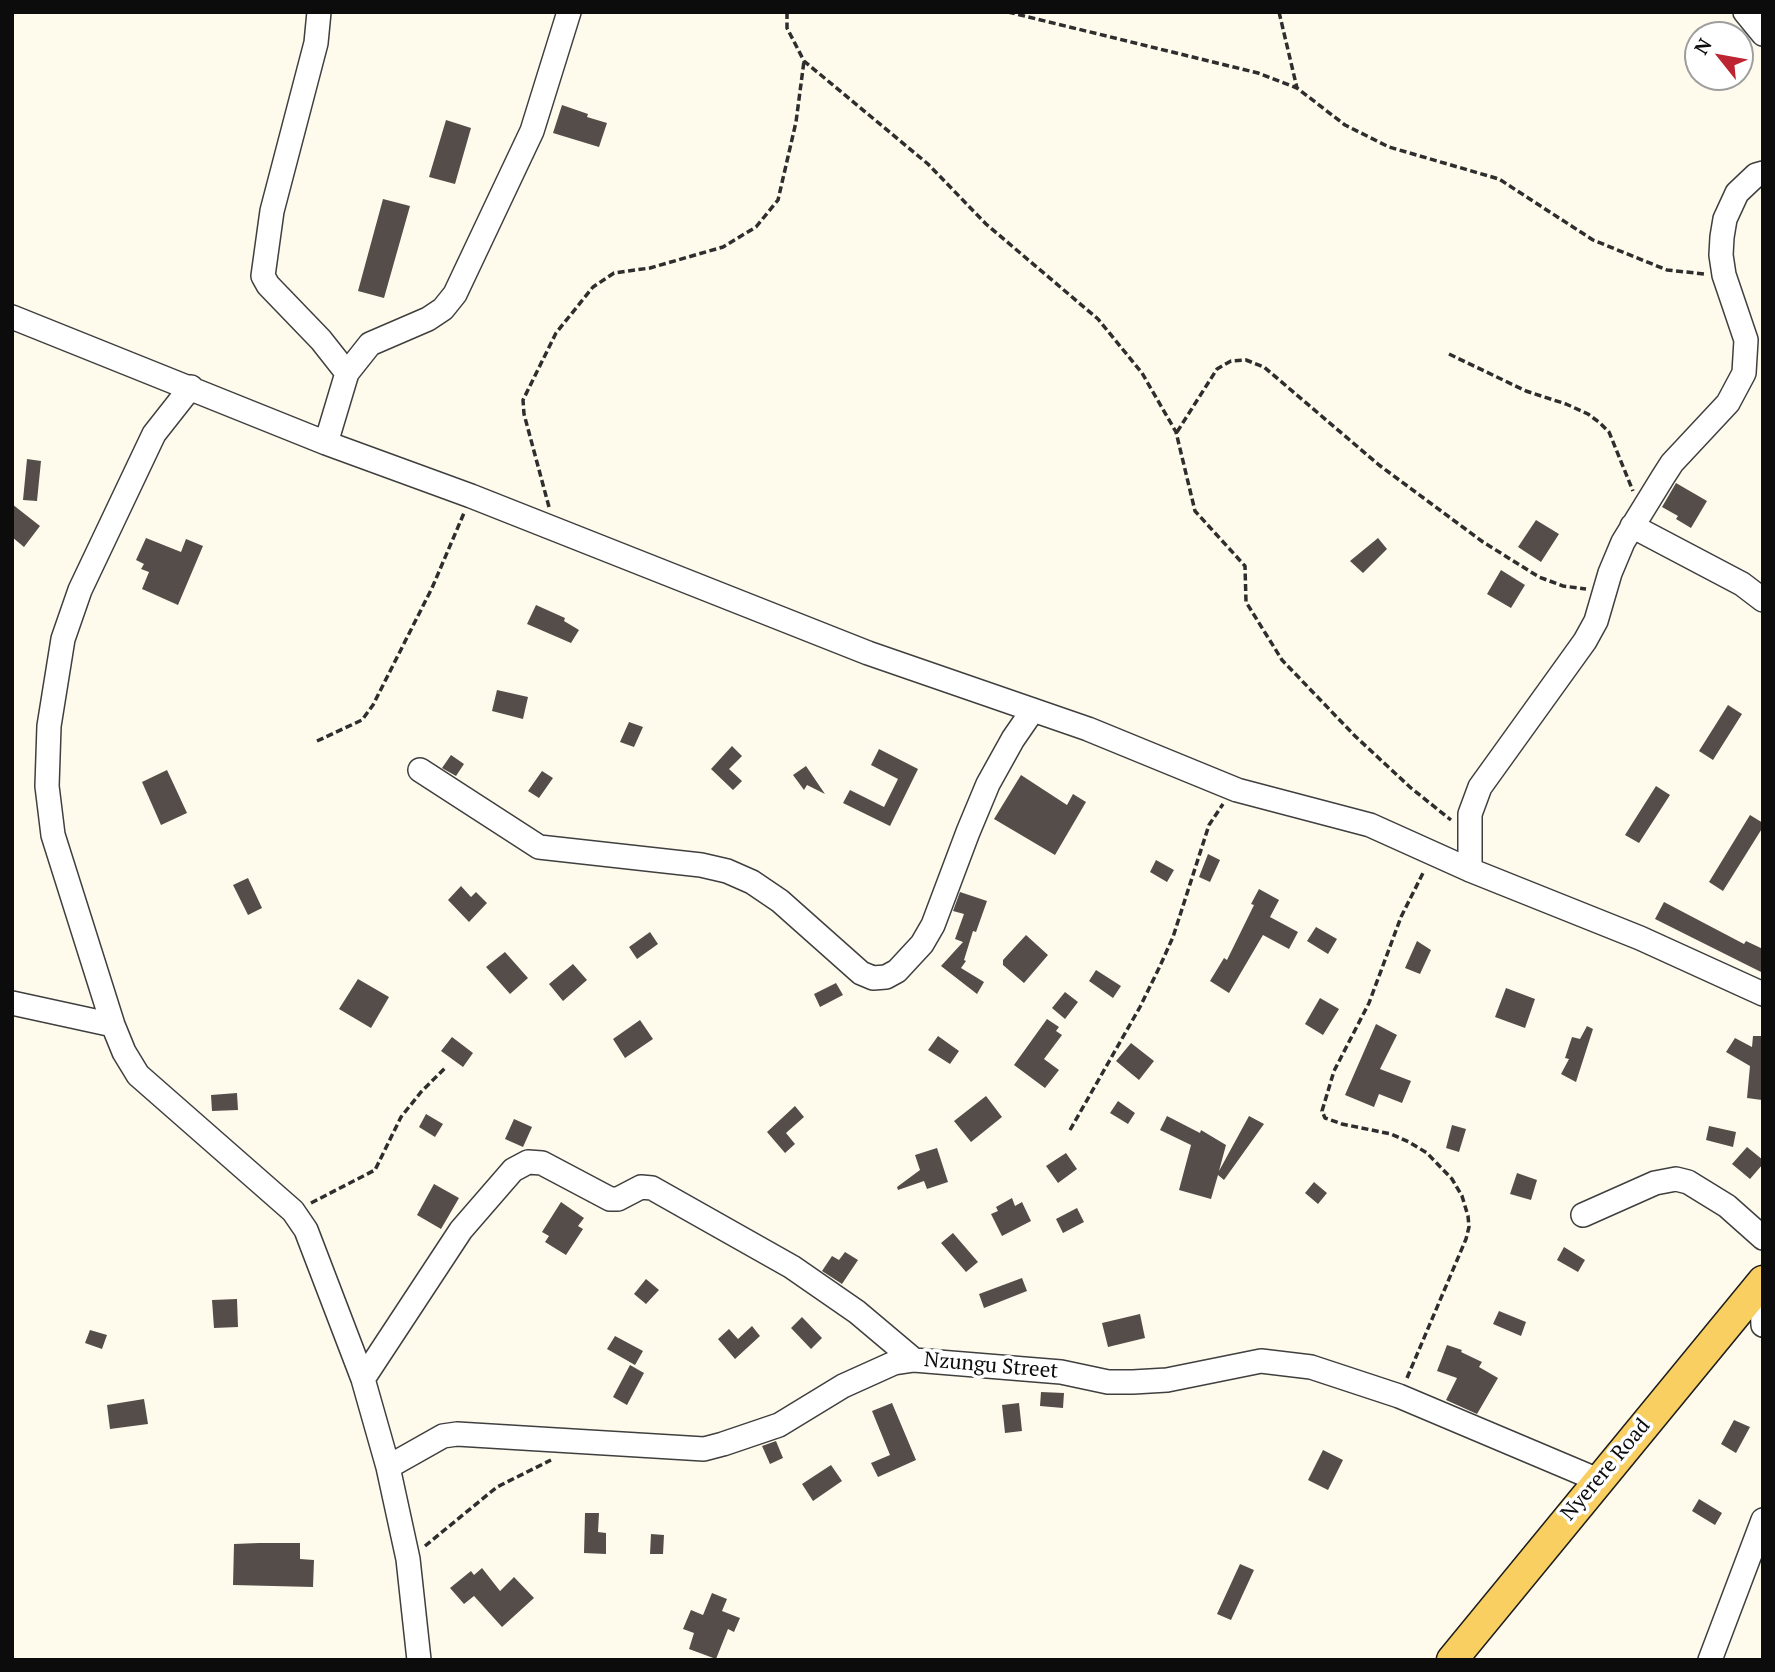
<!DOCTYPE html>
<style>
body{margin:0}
#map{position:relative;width:1775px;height:1672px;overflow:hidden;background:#fffbec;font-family:"PT Serif",serif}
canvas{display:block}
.frame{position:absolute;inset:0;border:14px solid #0c0c0c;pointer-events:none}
.north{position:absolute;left:1684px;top:21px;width:70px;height:70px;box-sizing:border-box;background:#fff;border:2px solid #9e9e9e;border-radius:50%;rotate:301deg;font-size:19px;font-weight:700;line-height:28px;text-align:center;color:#0c0c0c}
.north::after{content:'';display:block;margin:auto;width:24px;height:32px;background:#bc2531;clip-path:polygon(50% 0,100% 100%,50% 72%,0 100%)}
</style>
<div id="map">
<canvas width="1775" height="1672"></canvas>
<div class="frame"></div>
<div class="north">N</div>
</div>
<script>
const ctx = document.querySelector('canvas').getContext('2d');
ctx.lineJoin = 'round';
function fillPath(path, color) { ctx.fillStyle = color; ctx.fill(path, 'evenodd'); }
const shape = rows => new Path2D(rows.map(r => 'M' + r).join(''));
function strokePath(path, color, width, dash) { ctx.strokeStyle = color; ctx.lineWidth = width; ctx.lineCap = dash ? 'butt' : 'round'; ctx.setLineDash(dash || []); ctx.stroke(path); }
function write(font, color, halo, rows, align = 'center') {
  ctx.font = font + ' "PT Serif",serif'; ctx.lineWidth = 7; ctx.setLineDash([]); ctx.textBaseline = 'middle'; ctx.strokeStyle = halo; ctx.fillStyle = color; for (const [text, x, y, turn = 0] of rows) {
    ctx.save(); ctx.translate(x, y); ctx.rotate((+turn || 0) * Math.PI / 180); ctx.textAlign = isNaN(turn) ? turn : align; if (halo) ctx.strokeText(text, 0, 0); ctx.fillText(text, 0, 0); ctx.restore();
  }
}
fillPath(shape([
 [562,105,588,114,587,117,607,123,599,147,553,133],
 [446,120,471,128,455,184,429,177],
 [383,199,410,206,384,298,358,291],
 [27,459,41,461,37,501,23,500],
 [1676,483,1707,501,1691,528,1676,519,1678,516,1662,507],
 [12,504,40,526,24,547,12,537],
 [1536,520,1559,534,1541,562,1518,547],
 [146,538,181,552,186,539,203,546,178,605,142,589,149,572,141,569,144,564,136,560],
 [1378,538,1387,549,1363,573,1350,561],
 [1501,570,1525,585,1511,608,1487,594],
 [536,605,565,618,564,621,579,630,571,643,527,624],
 [497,690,528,697,523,719,492,711],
 [1728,705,1742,714,1713,760,1699,751],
 [629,722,643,727,634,747,620,742],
 [732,746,742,756,729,769,742,781,733,790,711,769],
 [879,749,918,769,890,826,843,803,850,790,884,807,898,779,871,765],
 [451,755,464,764,456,776,442,768],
 [806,766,825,794,807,785,804,790,793,775],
 [167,770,187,813,161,825,142,782],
 [542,771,553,778,539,798,528,791],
 [1021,775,1067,805,1073,794,1086,802,1055,855,994,819],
 [1656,786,1670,795,1639,843,1625,835],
 [1750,815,1763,823,1763,827,1723,891,1709,882],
 [1208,854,1220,860,1210,882,1199,877],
 [1156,860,1174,870,1167,882,1150,872],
 [248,878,262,908,248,915,233,885],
 [461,886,471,897,476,892,487,903,469,922,448,900],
 [1259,889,1279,900,1270,917,1298,932,1289,949,1263,935,1229,993,1210,981,1224,958,1227,960,1254,905,1251,904],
 [960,892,987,901,976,932,973,931,964,960,966,961,961,968,984,982,977,994,941,966,963,942,955,939,964,914,953,911],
 [1664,902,1744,944,1746,941,1763,949,1763,973,1655,919],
 [1316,927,1337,939,1328,954,1307,941],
 [650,932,658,944,637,959,629,947],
 [1026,935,1048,955,1024,983,1003,965,1003,960],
 [1417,941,1431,950,1420,974,1405,968],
 [505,952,528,978,510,994,486,967],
 [573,964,587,980,563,1001,549,984],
 [1096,970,1121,986,1113,998,1089,981],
 [358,979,389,997,371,1028,339,1009],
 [836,983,843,995,820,1007,814,994],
 [1506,988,1535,999,1525,1028,1495,1017],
 [1065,992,1078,1002,1065,1019,1052,1008],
 [1320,998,1339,1009,1323,1035,1305,1024],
 [1047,1019,1059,1027,1056,1031,1062,1035,1044,1059,1059,1070,1045,1088,1014,1065],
 [640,1020,653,1039,625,1058,613,1039],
 [1376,1024,1397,1035,1380,1069,1411,1081,1402,1103,1379,1094,1374,1107,1345,1095],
 [1587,1026,1593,1029,1576,1082,1561,1074,1569,1059,1565,1058,1572,1037,1580,1039],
 [938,1036,959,1051,950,1064,928,1050],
 [1753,1036,1763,1036,1762,1100,1747,1098,1750,1066,1726,1052,1735,1038,1752,1047],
 [452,1037,473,1053,463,1067,441,1051],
 [1131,1043,1154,1061,1139,1080,1116,1061],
 [237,1093,238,1110,212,1111,211,1095],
 [986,1096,1002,1117,971,1142,954,1121],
 [1118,1101,1135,1113,1128,1124,1110,1113],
 [795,1106,804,1117,786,1133,795,1144,785,1153,767,1132],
 [426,1114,443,1124,435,1137,419,1127],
 [1167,1116,1200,1133,1201,1130,1226,1145,1219,1171,1249,1116,1264,1124,1224,1180,1218,1175,1211,1199,1179,1190,1191,1145,1160,1130],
 [514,1119,532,1127,523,1147,505,1139],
 [1452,1125,1466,1129,1459,1152,1446,1148],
 [1709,1126,1736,1132,1733,1147,1706,1140],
 [1747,1147,1763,1160,1763,1164,1750,1179,1732,1164],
 [937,1148,948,1182,927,1189,924,1181,898,1190,897,1187,920,1170,915,1155],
 [1066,1153,1077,1169,1058,1183,1046,1166],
 [1517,1173,1537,1180,1531,1200,1510,1194],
 [1314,1182,1327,1193,1318,1204,1305,1193],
 [434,1184,459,1198,441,1229,417,1215],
 [1012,1198,1015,1206,1022,1202,1031,1221,1002,1236,991,1214,998,1211,996,1207],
 [561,1202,584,1218,578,1226,583,1229,566,1255,545,1242,549,1236,542,1232],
 [1077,1208,1084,1222,1063,1233,1056,1219],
 [953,1233,978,1262,966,1272,941,1243],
 [1564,1247,1585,1260,1578,1272,1557,1260],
 [845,1252,858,1260,842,1284,822,1271,832,1256,839,1260],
 [1022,1278,1027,1291,984,1308,979,1294],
 [646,1279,659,1290,646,1304,634,1294],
 [237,1299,238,1327,214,1328,212,1300],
 [1499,1311,1526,1322,1521,1336,1493,1324],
 [1140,1314,1145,1338,1108,1347,1102,1323],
 [802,1317,822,1338,811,1349,791,1328],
 [752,1326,760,1336,735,1359,718,1339,729,1329,738,1339],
 [90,1330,107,1335,102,1349,85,1343],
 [615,1336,643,1351,635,1365,607,1349],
 [1447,1345,1462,1350,1461,1352,1482,1362,1479,1367,1498,1378,1477,1414,1446,1400,1457,1378,1437,1371],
 [630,1365,644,1373,627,1405,613,1397],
 [1041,1392,1064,1393,1063,1408,1040,1406],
 [144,1399,148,1424,110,1429,107,1405],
 [892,1403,916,1460,878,1477,871,1463,890,1455,872,1411],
 [1019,1403,1022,1431,1005,1433,1002,1405],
 [1734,1420,1750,1427,1736,1453,1721,1444],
 [776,1441,783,1458,770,1464,762,1446],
 [1323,1450,1343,1460,1328,1490,1308,1480],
 [831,1465,842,1481,813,1501,802,1484],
 [1699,1499,1722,1513,1715,1525,1692,1511],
 [585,1513,599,1513,598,1532,606,1533,606,1554,584,1553],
 [651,1534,664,1535,663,1554,650,1554],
 [259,1543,300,1543,300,1559,314,1560,313,1587,233,1585,234,1544],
 [1240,1564,1254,1570,1231,1620,1217,1614],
 [482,1568,500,1591,514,1577,534,1598,502,1627,474,1596,464,1604,450,1588,471,1571,474,1575],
 [712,1593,727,1599,722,1611,740,1618,734,1632,728,1629,716,1659,689,1649,694,1633,683,1629,691,1610,703,1615]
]), '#554d49');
const minor = shape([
 [319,12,316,43,272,211,263,276,268,285,321,340,347,373],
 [1745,12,1763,34],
 [12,317,326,443,471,496,868,653,1088,729,1237,790,1370,825,1470,870,1640,938,1763,994],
 [191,387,154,434,80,590,63,639,49,726,47,786,53,835,113,1025,124,1052,138,1075,293,1211,306,1230,363,1379,388,1467,408,1559,419,1660],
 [326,443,347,373,370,344,428,319,443,309,455,294,532,131,569,12],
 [1632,526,1742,584,1763,600],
 [420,770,539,847,701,865,727,871,752,882,780,901,861,973,873,978,886,977,897,971,922,944,933,925,968,832,988,784,1013,739,1033,710],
 [1470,870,1470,814,1480,787,1585,641,1596,621,1610,573,1623,542,1663,477,1672,463,1728,403,1744,373,1746,340,1724,275,1721,255,1722,237,1725,219,1737,193,1756,175,1763,173],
 [12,1003,113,1025],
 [1583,1215,1655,1183,1676,1179,1688,1182,1727,1206,1763,1238],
 [1761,1284,1763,1325],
 [363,1379,461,1230,513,1170,528,1162,542,1163,610,1199,618,1199,641,1187,652,1188,792,1267,857,1312,914,1360],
 [388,1467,443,1436,457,1434,704,1449,723,1444,779,1425,843,1386,894,1363,914,1360,1061,1372,1108,1382,1133,1382,1167,1380,1261,1361,1311,1367,1399,1396,1598,1480],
 [1710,1660,1763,1520]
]);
const major = shape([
 [1452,1660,1763,1281]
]);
strokePath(minor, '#3f3f3f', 26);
strokePath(major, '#1d1d1d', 33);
strokePath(shape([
 [787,12,787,28,804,61,928,164,986,224,1098,319,1142,373,1176,432,1195,511,1245,566,1246,602,1282,660,1355,736,1411,788,1451,820],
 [1008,12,1258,73,1297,88,1345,125,1389,147,1499,179,1593,240,1667,270,1705,274],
 [1279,12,1297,88],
 [1449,354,1526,391,1566,404,1588,414,1600,423,1609,432,1633,491],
 [1177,432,1217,369,1231,361,1246,360,1264,367,1379,465,1483,542,1539,577,1563,586,1586,589],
 [549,507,524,414,523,400,556,333,593,287,614,273,650,268,723,247,756,227,778,200,796,122,804,61],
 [317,741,362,720,373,705,432,588,464,513],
 [1070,1130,1140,1007,1160,966,1173,937,1209,825,1223,804],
 [311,1203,375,1170,401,1117,421,1092,445,1068],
 [1407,1378,1466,1239,1469,1227,1468,1216,1462,1196,1452,1179,1427,1153,1409,1142,1391,1134,1342,1124,1325,1118,1322,1111,1334,1071,1369,1003,1401,917,1424,871],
 [425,1546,497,1487,551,1460]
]), '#2e2e2e', 3.5, [7, 3.5]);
strokePath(minor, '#fff', 23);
strokePath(major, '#f9cf62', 30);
write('21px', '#0c0c0c', '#fff', [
 ["Nzungu Street",991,1366,5],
 ["Nyerere Road",1606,1470,-50]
]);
</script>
